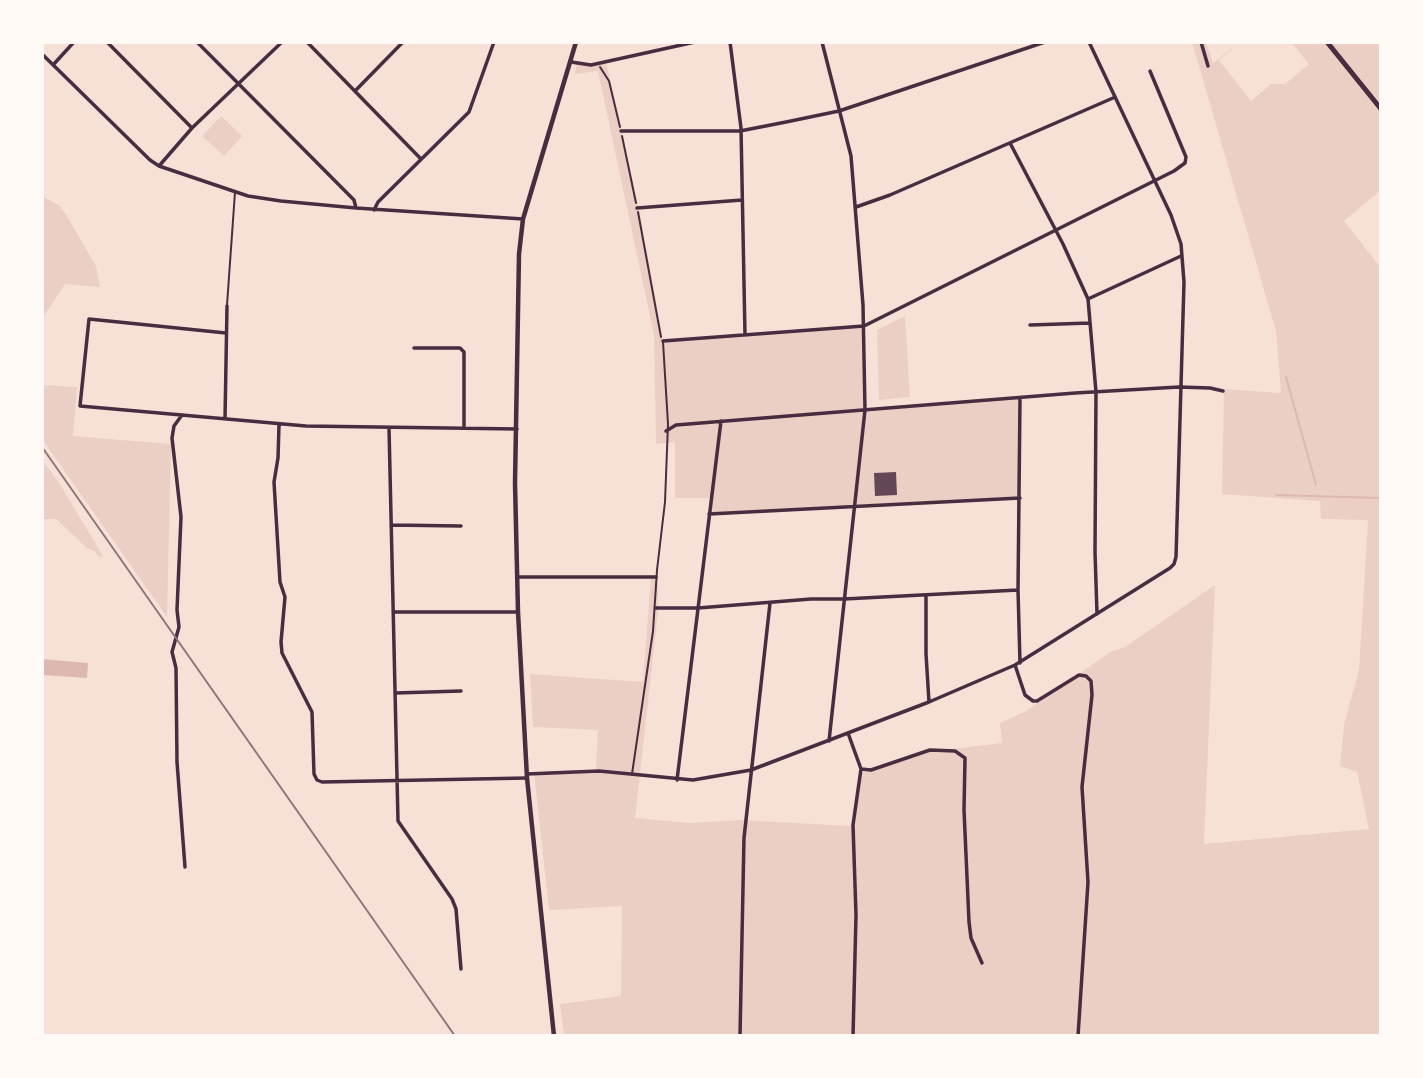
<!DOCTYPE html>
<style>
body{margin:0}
#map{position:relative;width:1423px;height:1078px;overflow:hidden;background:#f7e1d7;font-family:"Crimson Pro",serif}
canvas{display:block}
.frame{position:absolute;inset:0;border:44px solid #fffaf5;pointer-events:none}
</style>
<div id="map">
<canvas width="1423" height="1078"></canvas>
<div class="frame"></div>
</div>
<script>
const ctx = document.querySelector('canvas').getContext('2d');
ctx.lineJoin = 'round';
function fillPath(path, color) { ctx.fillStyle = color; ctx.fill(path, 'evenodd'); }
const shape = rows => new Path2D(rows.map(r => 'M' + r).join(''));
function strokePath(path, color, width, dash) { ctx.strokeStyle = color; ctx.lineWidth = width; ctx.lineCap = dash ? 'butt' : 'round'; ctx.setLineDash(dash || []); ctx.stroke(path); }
fillPath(shape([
 [1192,42,1206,42,1213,63,1240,42,1219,60,1251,101,1271,84,1285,84,1309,64,1291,42,1381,42,1381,190,1344,221,1381,268,1381,1036,564,1036,560,1004,621,996,622,906,549,910,534,772,596,770,598,730,533,727,530,674,643,682,651,578,658,577,658,611,635,818,688,823,742,820,851,826,859,773,874,770,928,752,1002,743,1000,723,1026,711,1110,652,1125,647,1215,585,1204,844,1369,829,1357,772,1340,766,1344,725,1359,670,1368,520,1321,519,1320,501,1222,494,1224,389,1281,393,1276,331],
 [577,61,586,64,606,61,640,214,663,341,864,326,865,410,1020,398,1020,498,709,514,710,498,675,498,675,442,656,444,654,335,598,71,575,74],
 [221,116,242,136,224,156,202,136],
 [42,196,60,206,68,218,96,266,100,287,65,284,42,319],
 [905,316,910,397,879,400,877,330],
 [42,385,77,387,73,436,171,444,167,617,42,439],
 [42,459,61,486,103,556,99,557,94,551,87,548,56,519,42,519]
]), '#ebcfc5');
fillPath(shape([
 [42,659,88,663,87,678,42,675]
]), '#dcb8b0');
strokePath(shape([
 [1286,377,1316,485],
 [1276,495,1381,498]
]), '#dcb8b0', 2);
fillPath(shape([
 [896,472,897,495,875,496,874,473]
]), '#644757');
strokePath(shape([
 [600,67,609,81,620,127],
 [622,136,636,203],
 [638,212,661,337]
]), '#4a2c40', 2);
strokePath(shape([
 [227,305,235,192],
 [632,774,653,631,657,570,665,502,668,424,663,342]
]), '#4a2c40', 2);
strokePath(shape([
 [107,42,192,128],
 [197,42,354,200,356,208],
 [307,42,420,158],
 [730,42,741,128,745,335],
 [822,42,851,156,863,305,865,410,829,741],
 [1201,42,1208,66],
 [42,54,150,160,159,166,248,196,281,201,356,208,523,219],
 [571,62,591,65,695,42],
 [53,65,74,42],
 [355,91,403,42],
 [621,131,740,131,786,122,839,111,1045,42],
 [1010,143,1063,244,1088,299,1096,392,1095,552,1097,614],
 [159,166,192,128,282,42],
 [856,207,890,195,1113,98],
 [637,208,742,200],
 [374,210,378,202,469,112,494,42],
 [1088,299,1181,256],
 [1030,325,1090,323],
 [226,333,89,319,80,406,306,426,517,429],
 [663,341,864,326,1174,171,1185,163,1186,157,1150,71],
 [414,348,460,348,464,352,464,426],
 [1020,399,1018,590,1020,663],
 [182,415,174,426,172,438,181,517,177,610,179,627,172,652,176,668,177,762,185,867],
 [225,419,227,306],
 [279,425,278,458,274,482,280,582,285,597,281,642,282,653,312,712,314,774,317,780,322,782,527,778],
 [389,428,398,821,452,899,456,909,461,969],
 [666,431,676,425,1075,393,1179,387,1210,388,1223,391],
 [709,514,1020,498],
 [391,525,461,526],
 [518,577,656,577],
 [926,595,926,654,929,702],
 [656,608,698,608,811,599,844,599,1018,590],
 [393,612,518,612],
 [1015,665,1025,695,1033,701,1037,701,1079,675,1086,676,1091,681,1092,695,1082,787,1088,882,1078,1036],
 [395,693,461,691],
 [848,733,861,769,853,825,856,915,853,1036],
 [861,769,871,770,930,750,955,751,965,758,964,810,969,922,971,938,982,963],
 [527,774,599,771,693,780,751,770,929,702,1015,665,1170,568,1174,564,1176,557,1184,282,1181,244,1171,215,1089,42],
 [677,780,721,421],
 [740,1036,744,838,770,603]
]), '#4a2c40', 3.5);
strokePath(shape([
 [554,1036,527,778,518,612,515,483,519,254,523,219,576,42]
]), '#4a2c40', 4.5);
strokePath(shape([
 [1327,42,1381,109]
]), '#4a2c40', 5);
strokePath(shape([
 [42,447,455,1036]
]), '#8f747c', 2);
</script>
